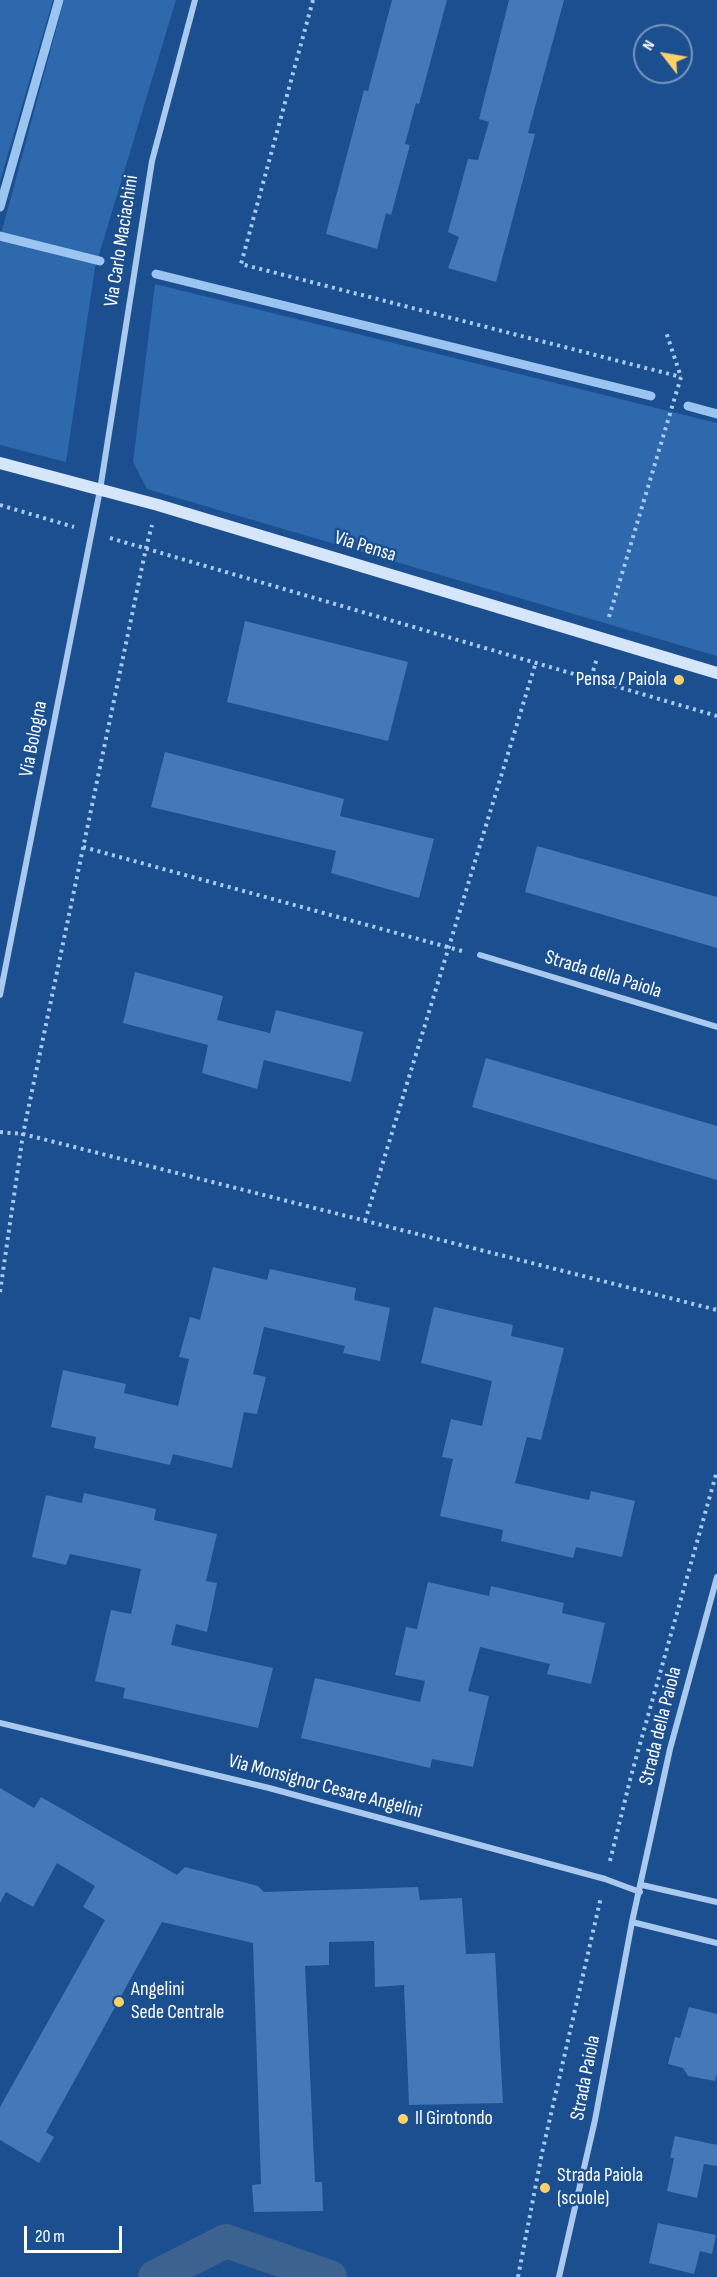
<!DOCTYPE html>
<style>
body{margin:0}
#map{position:relative;width:717px;height:2277px;overflow:hidden;background:#1b4f8f;font-family:"Sofia Sans Condensed",sans-serif}
canvas{display:block}
.north{position:absolute;left:633px;top:24px;width:60px;height:60px;box-sizing:border-box;background:#1b4f8f;border:2px solid #7695bc;border-radius:50%;rotate:301deg;font-size:16px;font-weight:700;line-height:24px;text-align:center;color:#fff}
.north::after{content:'';display:block;margin:auto;width:21px;height:27px;background:#ffd166;clip-path:polygon(50% 0,100% 100%,50% 72%,0 100%)}
.scale{position:absolute;left:24px;top:2226px;width:98px;height:27px;box-sizing:border-box;border:3px solid #fff;border-top:0;padding-left:8px;font-size:18px;line-height:21px;white-space:nowrap;color:#fff;-webkit-text-stroke:4px #1b4f8f;paint-order:stroke}
</style>
<div id="map">
<canvas width="717" height="2277"></canvas>
<div class="north">N</div>
<div class="scale">20 m</div>
</div>
<script>
const ctx = document.querySelector('canvas').getContext('2d');
ctx.lineJoin = 'round';
function fillPath(path, color) { ctx.fillStyle = color; ctx.fill(path, 'evenodd'); }
const shape = rows => new Path2D(rows.map(r => 'M' + r).join(''));
function strokePath(path, color, width, dash) { ctx.strokeStyle = color; ctx.lineWidth = width; ctx.lineCap = dash ? 'butt' : 'round'; ctx.setLineDash(dash || []); ctx.stroke(path); }
function write(font, color, halo, rows, align = 'center') {
  ctx.font = font + ' "Sofia Sans Condensed",sans-serif'; ctx.lineWidth = 5; ctx.setLineDash([]); ctx.textBaseline = 'middle'; ctx.strokeStyle = halo; ctx.fillStyle = color; for (const [text, x, y, turn = 0] of rows) {
    ctx.save(); ctx.translate(x, y); ctx.rotate((+turn || 0) * Math.PI / 180); ctx.textAlign = isNaN(turn) ? turn : align; if (halo) ctx.strokeText(text, 0, 0); ctx.fillText(text, 0, 0); ctx.restore();
  }
}
fillPath(shape([
 [0,0,53,0,0,181],
 [64,0,176,0,95,268,66,462,0,445,0,238],
 [155,284,717,423,717,656,147,489,133,462]
]), '#2e69ad');
strokePath(shape([
 [0,207,59,0],
 [0,236,100,261],
 [156,274,651,396],
 [688,406,717,414]
]), '#9cc4f0', 9);
strokePath(shape([
 [155,2277,226,2241,330,2277]
]), '#3c6290', 34);
fillPath(shape([
 [392,0,447,0,419,104,416,103,405,144,410,145,391,215,386,213,377,249,326,234,364,90,368,91],
 [509,0,564,0,528,133,535,134,496,282,448,268,459,237,448,232,468,159,478,160,489,122,479,119],
 [245,621,408,662,388,741,227,702],
 [165,752,344,799,340,816,434,839,419,898,331,873,336,851,151,807],
 [537,846,717,897,717,948,525,892],
 [135,972,223,996,217,1020,270,1033,276,1010,363,1032,351,1082,264,1060,257,1089,202,1073,208,1045,123,1023],
 [486,1058,717,1126,717,1180,472,1107],
 [213,1267,267,1280,270,1269,356,1288,354,1300,390,1308,380,1361,343,1353,345,1346,264,1327,253,1374,266,1377,257,1414,244,1412,232,1468,173,1454,170,1465,94,1448,96,1437,51,1427,63,1370,126,1384,124,1393,178,1406,189,1359,179,1357,190,1317,200,1320],
 [434,1307,513,1325,511,1336,564,1348,541,1440,527,1437,515,1483,589,1500,591,1491,635,1501,622,1557,576,1547,573,1558,501,1541,503,1530,440,1516,453,1459,442,1457,451,1419,482,1426,492,1381,421,1363],
 [84,1493,156,1509,154,1520,217,1534,206,1581,217,1583,207,1632,176,1624,171,1645,273,1668,258,1728,123,1698,125,1688,95,1681,111,1610,131,1614,141,1569,70,1554,66,1565,32,1557,46,1495,82,1503],
 [428,1582,489,1596,491,1586,564,1603,562,1613,605,1623,591,1684,547,1674,550,1664,480,1647,468,1691,489,1696,473,1767,432,1759,430,1768,301,1738,315,1678,420,1702,425,1681,395,1675,406,1627,417,1629],
 [0,1788,34,1808,41,1797,177,1875,185,1867,258,1886,264,1892,418,1887,420,1900,462,1898,466,1954,495,1953,503,2103,409,2105,404,1985,375,1987,374,1941,329,1942,329,1965,305,1966,315,2182,322,2182,323,2211,254,2212,252,2185,261,2184,253,1943,162,1922,46,2132,54,2137,39,2163,0,2140,0,2107,105,1920,83,1907,95,1886,57,1863,33,1907,6,1892,0,1903],
 [689,2007,717,2014,717,2073,715,2081,688,2076,683,2068,668,2064,675,2037,680,2038],
 [675,2136,717,2145,717,2166,704,2164,697,2198,667,2191,674,2158,670,2158],
 [658,2223,716,2235,712,2254,700,2251,694,2274,649,2263]
]), '#4478b7');
strokePath(shape([
 [313,0,241,264,681,377],
 [0,505,74,527],
 [110,538,717,716],
 [609,617,681,377,666,332],
 [591,678,597,658],
 [83,847,462,951],
 [0,1132,23,1134,717,1310],
 [365,1221,536,662],
 [0,1292,23,1134,146,548,152,525],
 [610,1861,631,1776,717,1471],
 [518,2277,542,2153,601,1897]
]), '#a9c9ee', 4, [3, 4.5]);
strokePath(shape([
 [480,955,717,1027],
 [0,995,100,490,152,161,195,0],
 [0,1723,269,1788,605,1879,640,1892],
 [642,1885,717,1902],
 [632,1922,717,1943],
 [559,2277,595,2120,632,1922,670,1749,717,1577]
]), '#a9c9ee', 6);
strokePath(shape([
 [0,463,158,505,717,673]
]), '#d6e6fa', 12);
for (const [x, y, r, color] of [
 [679,680,6,"#ffd166"],
 [119,2002,6,"#ffd166"],
 [403,2119,6,"#ffd166"],
 [545,2188,6,"#ffd166"]
]) { const dot = new Path2D(); dot.arc(x, y, r, 0, 2 * Math.PI); ctx.fillStyle = color; ctx.fill(dot); strokePath(dot, '#1b4f8f', 2); }
write('20px', '#fff', '#1b4f8f', [
 ["Via Carlo Maciachini",122,241,-81],
 ["Via Pensa",365,547,17],
 ["Via Bologna",34,739,-79],
 ["Strada della Paiola",603,975,17],
 ["Strada della Paiola",661,1726,-76],
 ["Via Monsignor Cesare Angelini",325,1787,15],
 ["Strada Paiola",586,2078,-79]
]);
write('20px', '#fff', '#1b4f8f', [
 ["Pensa / Paiola",667,680,"right"],
 ["Angelini",131,1990],
 ["Sede Centrale",131,2013],
 ["Il Girotondo",415,2119],
 ["Strada Paiola",557,2176],
 ["(scuole)",557,2199]
], 'left');
</script>
